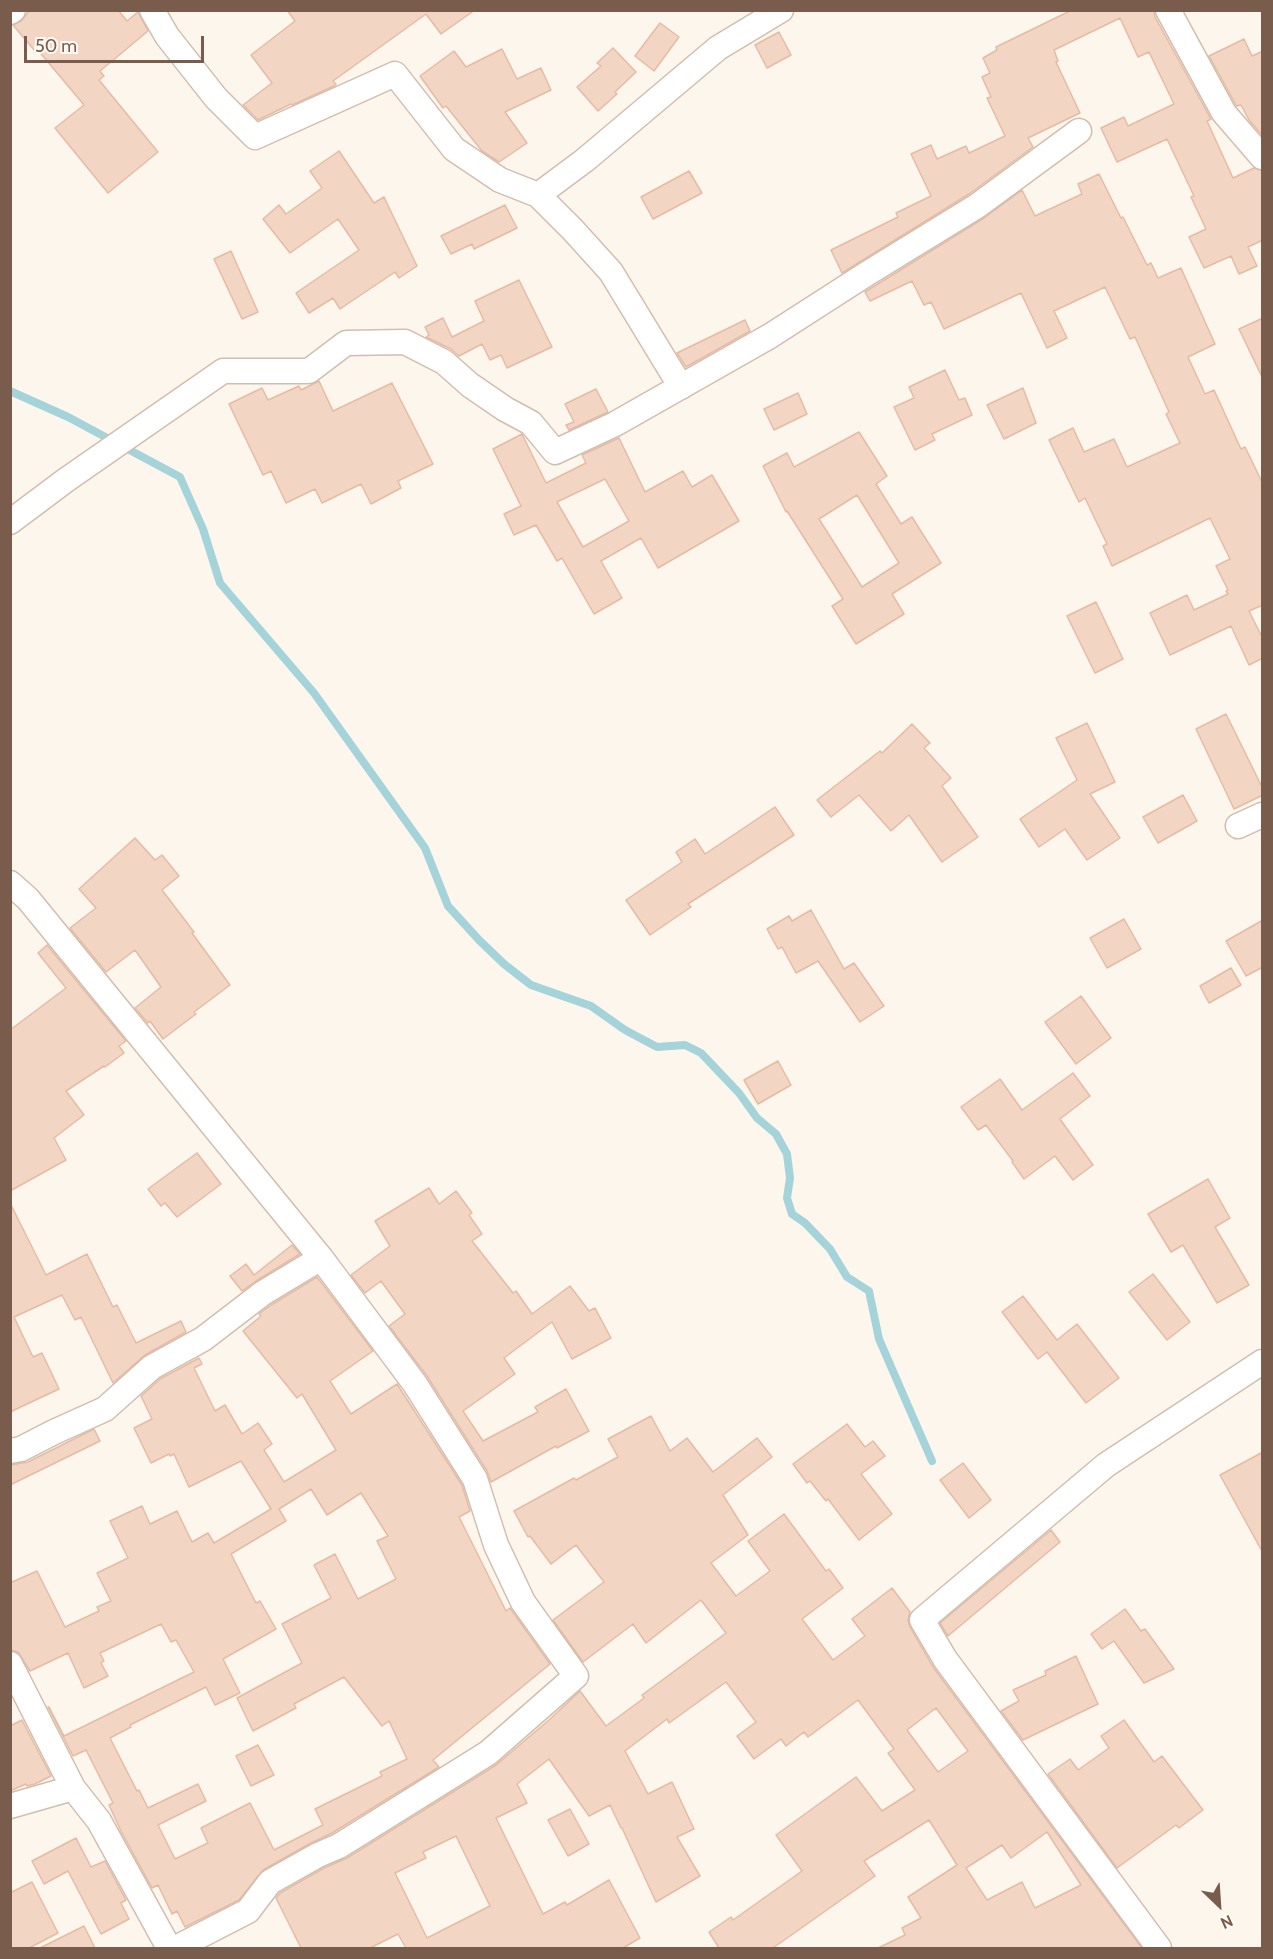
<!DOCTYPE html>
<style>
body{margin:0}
#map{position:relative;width:1273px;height:1959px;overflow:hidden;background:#fdf6ec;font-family:Cabin,sans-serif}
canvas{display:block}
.frame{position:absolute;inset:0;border:12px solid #7a5c4d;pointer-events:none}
.north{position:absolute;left:1189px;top:1875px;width:60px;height:60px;-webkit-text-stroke:4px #fffaf3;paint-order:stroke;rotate:155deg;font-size:16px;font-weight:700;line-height:24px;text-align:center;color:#7a5c4d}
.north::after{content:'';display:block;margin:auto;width:21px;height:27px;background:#7a5c4d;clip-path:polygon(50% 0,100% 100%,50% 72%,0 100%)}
.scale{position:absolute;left:24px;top:36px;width:180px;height:27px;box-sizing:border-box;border:3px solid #7a5c4d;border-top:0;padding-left:8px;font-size:18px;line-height:21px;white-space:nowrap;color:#7a5c4d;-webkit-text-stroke:4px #fffaf3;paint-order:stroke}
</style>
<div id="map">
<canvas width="1273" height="1959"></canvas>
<div class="frame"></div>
<div class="north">N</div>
<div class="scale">50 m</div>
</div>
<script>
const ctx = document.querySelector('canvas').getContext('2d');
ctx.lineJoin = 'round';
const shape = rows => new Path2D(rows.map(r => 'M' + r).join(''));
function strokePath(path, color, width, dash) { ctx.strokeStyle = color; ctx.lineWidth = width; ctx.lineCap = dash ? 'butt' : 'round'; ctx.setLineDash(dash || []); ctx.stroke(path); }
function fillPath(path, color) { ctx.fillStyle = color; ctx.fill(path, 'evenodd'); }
strokePath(shape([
 [10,391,68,417,180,477,203,529,220,583,314,693,425,848,448,906,479,940,504,964,531,985,591,1006,625,1030,657,1047,685,1045,701,1053,739,1093,757,1118,776,1134,787,1154,790,1178,787,1198,792,1214,805,1223,830,1249,847,1277,869,1291,879,1339,932,1461]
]), '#a5d3da', 8);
const building = shape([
 [30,10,118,10,127,21,138,12,148,31,100,71,104,76,99,80,158,152,108,193,55,128,84,105,37,49,35,51,13,25,21,21,30,10],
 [287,10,475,10,441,34,426,14,333,81,336,84,334,86,292,105,291,104,258,120,243,105,272,83,251,55,295,21,287,10],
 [1072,10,1154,10,1155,17,1211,119,1207,121,1233,178,1254,168,1263,171,1263,240,1248,247,1257,266,1239,274,1231,256,1204,268,1189,237,1206,229,1191,197,1194,196,1167,139,1117,162,1101,128,1124,117,1128,126,1174,104,1149,52,1138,57,1120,18,1054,50,1058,61,1056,62,1080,113,1028,138,1033,147,969,194,842,273,831,250,898,217,896,213,931,196,911,154,931,145,937,159,966,146,969,153,1005,136,987,98,991,97,982,77,990,73,983,58,997,50,996,47,1072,10],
 [660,23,679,37,654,71,635,56,660,23],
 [779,32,791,55,767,68,755,45,779,32],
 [1244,39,1252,56,1263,51,1263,136,1249,120,1241,105,1237,106,1236,105,1209,56,1244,39],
 [613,48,636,72,615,92,617,94,598,111,577,87,601,66,597,63,613,48],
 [502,49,517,79,541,68,551,90,505,112,527,143,499,162,482,151,446,106,443,108,420,76,454,51,466,67,502,49],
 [339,151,374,203,384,197,417,266,399,278,395,272,340,309,333,298,309,313,296,293,359,250,338,219,290,253,263,219,279,205,286,214,322,188,310,171,339,151],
 [689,171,702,193,653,219,641,197,689,171],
 [1099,174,1121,218,1123,217,1147,265,1151,263,1158,278,1181,268,1215,344,1188,357,1205,394,1214,390,1241,449,1245,447,1263,484,1263,605,1249,611,1263,639,1263,658,1249,665,1231,626,1170,655,1150,613,1187,595,1194,610,1228,594,1226,591,1228,590,1216,566,1230,559,1210,518,1112,566,1103,546,1107,544,1085,498,1079,502,1049,440,1073,428,1084,452,1114,439,1127,467,1180,443,1166,414,1169,412,1135,337,1130,339,1105,287,1054,311,1067,338,1047,348,1021,293,944,329,931,302,924,305,912,281,870,301,865,292,984,218,1022,190,1035,216,1082,194,1078,184,1099,174],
 [505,205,517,228,474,249,472,244,451,254,441,236,505,205],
 [231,251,258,312,242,319,214,259,231,251],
 [519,280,552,347,507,368,501,355,490,360,482,344,459,356,451,349,426,337,429,335,425,327,443,318,452,337,484,321,475,301,519,280],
 [1263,318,1263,379,1239,329,1263,318],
 [745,320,750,331,686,367,677,353,745,320],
 [945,370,959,400,965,398,972,415,932,434,935,440,915,450,894,407,914,398,909,387,945,370],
 [319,381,333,411,392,383,433,464,398,481,401,488,371,504,361,484,322,503,315,489,286,503,271,471,263,475,229,404,262,388,268,400,299,386,301,390,319,381],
 [1023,388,1036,423,1004,439,987,405,1023,388],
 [596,389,608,412,569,430,566,425,574,422,565,404,596,389],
 [798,393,807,414,774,430,764,409,798,393],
 [859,432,887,476,876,484,901,524,912,517,941,563,892,594,904,614,856,644,832,606,843,599,787,511,786,512,763,466,787,453,794,467,859,432],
 [857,495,899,563,862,587,819,519,857,495],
 [522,434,546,483,586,463,582,455,619,438,645,492,683,471,692,487,712,475,739,521,658,568,641,538,601,561,622,598,594,614,562,558,557,561,536,525,514,535,504,514,521,506,493,449,522,434],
 [605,479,629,521,583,547,557,502,605,479],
 [1096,602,1123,659,1095,673,1067,616,1096,602],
 [1226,714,1263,789,1263,795,1234,809,1196,729,1226,714],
 [1087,723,1115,782,1090,794,1120,838,1087,860,1065,829,1039,847,1020,819,1077,780,1056,738,1087,723],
 [912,724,930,743,924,748,951,778,942,786,978,837,942,862,909,815,891,831,859,795,831,817,817,800,880,751,882,753,912,724],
 [1183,795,1197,821,1158,843,1143,817,1183,795],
 [775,807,794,835,688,904,691,907,650,935,626,900,682,862,676,852,695,839,705,854,775,807],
 [135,838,155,860,162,855,179,876,162,890,194,932,192,933,230,985,194,1012,196,1014,163,1039,150,1021,148,1023,135,1008,161,987,135,950,106,972,70,928,96,908,79,889,135,838],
 [811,910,844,969,854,963,884,1006,860,1022,818,961,796,973,782,947,778,949,767,929,789,916,792,921,811,910],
 [1124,919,1141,949,1107,968,1090,938,1124,919],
 [1263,920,1263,967,1246,976,1226,941,1263,920],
 [47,945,126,1041,119,1046,124,1053,105,1067,104,1066,66,1091,84,1115,54,1138,66,1160,10,1191,10,1030,66,988,38,953,47,945],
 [1231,968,1241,985,1209,1003,1200,986,1231,968],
 [1081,996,1111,1038,1076,1064,1045,1022,1081,996],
 [778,1061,791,1085,758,1104,744,1080,778,1061],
 [1073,1073,1090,1096,1060,1119,1093,1165,1073,1180,1055,1156,1024,1179,1012,1162,1013,1161,986,1125,978,1130,961,1107,1000,1079,1022,1110,1073,1073],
 [197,1153,221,1184,177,1217,165,1203,161,1206,148,1189,197,1153],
 [1208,1179,1230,1218,1215,1227,1249,1285,1217,1303,1183,1245,1171,1252,1148,1214,1208,1179],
 [429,1188,439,1204,456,1191,472,1213,469,1215,482,1234,472,1241,513,1293,516,1291,532,1314,570,1286,589,1311,595,1308,611,1338,572,1359,552,1322,504,1358,515,1374,463,1411,483,1441,538,1412,535,1407,566,1389,589,1431,557,1448,556,1446,491,1482,487,1471,427,1376,389,1326,405,1314,381,1281,365,1293,351,1275,390,1246,375,1221,429,1188],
 [10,1203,46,1275,87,1254,113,1307,117,1305,136,1343,181,1321,186,1332,145,1355,113,1383,81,1317,75,1320,62,1295,14,1317,33,1357,42,1353,59,1389,10,1412,10,1203],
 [292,1245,300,1254,256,1281,242,1291,230,1276,246,1264,254,1275,292,1245],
 [1153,1274,1190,1322,1167,1340,1129,1292,1153,1274],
 [317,1277,373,1351,330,1381,351,1414,397,1384,462,1485,470,1511,459,1517,506,1611,510,1608,550,1664,433,1760,439,1767,332,1833,311,1843,263,1870,239,1900,185,1927,177,1911,172,1914,158,1885,152,1888,121,1831,109,1805,113,1803,86,1750,73,1756,48,1707,49,1707,64,1736,194,1672,176,1640,171,1642,161,1624,100,1653,104,1661,101,1663,108,1676,84,1688,68,1653,30,1671,18,1652,10,1650,10,1583,37,1571,65,1627,99,1611,97,1607,111,1601,97,1573,128,1558,110,1521,142,1506,150,1524,177,1511,192,1542,208,1533,214,1543,271,1509,241,1461,189,1487,174,1454,170,1456,169,1454,151,1463,134,1428,152,1419,141,1396,160,1379,199,1358,202,1364,194,1368,215,1411,225,1405,242,1434,258,1423,272,1444,264,1450,284,1482,336,1450,302,1394,297,1398,243,1331,261,1316,259,1314,271,1305,317,1277],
 [311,1489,327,1515,361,1493,388,1536,377,1541,396,1579,358,1599,335,1554,314,1565,331,1598,282,1624,302,1663,237,1698,253,1731,296,1708,294,1704,344,1677,382,1726,389,1721,407,1759,380,1772,382,1776,315,1809,323,1825,274,1850,250,1803,201,1828,208,1843,175,1859,158,1825,206,1801,198,1784,148,1808,139,1790,137,1791,110,1738,131,1727,130,1725,206,1687,215,1705,240,1693,223,1659,276,1629,260,1601,256,1603,231,1554,286,1521,279,1509,311,1489],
 [1023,1296,1057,1340,1077,1324,1119,1378,1086,1403,1047,1352,1038,1359,1002,1312,1023,1296],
 [651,1416,670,1451,687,1438,713,1472,757,1438,772,1457,723,1495,748,1535,711,1563,736,1596,770,1571,748,1541,784,1514,826,1571,829,1569,843,1588,802,1619,833,1660,865,1636,852,1619,892,1588,910,1612,908,1620,910,1627,933,1667,1142,1948,878,1948,905,1935,902,1928,921,1918,908,1897,957,1865,929,1820,864,1861,875,1876,773,1948,719,1948,709,1932,731,1917,733,1920,802,1871,776,1835,856,1777,882,1811,915,1790,888,1753,894,1749,858,1700,808,1737,804,1732,786,1746,781,1739,754,1759,737,1736,756,1722,726,1682,669,1723,667,1719,625,1751,648,1794,672,1782,694,1829,677,1837,700,1876,656,1902,622,1828,621,1828,610,1805,589,1816,549,1759,517,1784,527,1803,496,1818,543,1914,565,1902,567,1905,609,1880,640,1938,623,1948,406,1948,398,1934,370,1948,301,1948,276,1898,280,1893,324,1868,347,1858,496,1765,549,1720,580,1691,606,1726,644,1698,642,1695,726,1633,701,1600,646,1643,633,1624,583,1662,553,1620,604,1582,576,1545,551,1564,530,1536,528,1537,514,1511,574,1478,576,1480,618,1457,608,1439,651,1416],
 [936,1708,968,1751,938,1772,907,1730,936,1708],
 [1047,1832,1081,1885,1035,1908,1022,1882,987,1900,966,1868,1002,1845,1011,1858,1047,1832],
 [456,1836,490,1906,427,1938,395,1873,426,1858,423,1852,456,1836],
 [847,1424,865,1447,873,1441,885,1456,861,1474,892,1514,859,1540,828,1499,826,1501,810,1481,807,1483,793,1464,847,1424],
 [94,1429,100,1441,10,1485,10,1465,28,1462,94,1429],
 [1263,1452,1263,1553,1220,1475,1263,1452],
 [963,1463,991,1500,969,1518,940,1480,963,1463],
 [1051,1530,1060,1542,948,1636,940,1623,1051,1530],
 [1125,1609,1141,1631,1145,1629,1174,1669,1144,1683,1114,1641,1102,1649,1091,1634,1125,1609],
 [1076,1656,1098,1704,1023,1740,1001,1711,1019,1701,1013,1690,1046,1675,1045,1671,1076,1656],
 [22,1720,51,1776,35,1784,27,1786,26,1784,10,1791,10,1726,22,1720],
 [1124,1720,1154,1762,1162,1756,1203,1810,1179,1828,1176,1825,1117,1868,1048,1774,1070,1759,1078,1770,1109,1748,1101,1736,1124,1720],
 [258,1745,274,1775,251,1786,236,1756,258,1745],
 [570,1809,589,1844,568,1856,548,1820,570,1809],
 [76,1838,91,1867,105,1861,126,1900,121,1903,129,1919,101,1934,68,1871,44,1884,32,1861,76,1838],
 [32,1882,58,1933,29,1948,10,1948,10,1893,32,1882],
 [84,1926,95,1948,40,1948,84,1926]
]);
fillPath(building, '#f3d5c3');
strokePath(building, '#e6bba3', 1.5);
const minor = shape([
 [152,10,167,36,216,98,255,137,395,74,454,149,500,180,538,195,573,230,611,272,681,387],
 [1168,10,1224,113,1262,157],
 [10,12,13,10],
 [538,195,585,160,718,48,781,10],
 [10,522,66,480,223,371,309,371,346,343,405,342,444,362,470,385,505,409,531,423,555,452,615,424,770,336,868,273,977,206,1079,131],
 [1238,826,1262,815],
 [10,883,28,899,321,1258],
 [10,1451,21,1449,54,1432,105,1409,152,1367,203,1339,263,1293,321,1258,415,1384,475,1479,496,1545,523,1602,576,1676,488,1753,339,1846,318,1855,270,1882,248,1911,176,1948],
 [10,1664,73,1788,99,1821,169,1948],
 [10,1806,73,1788],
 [1159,1948,945,1659,922,1620,1106,1465,1262,1362]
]);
strokePath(minor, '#d1beb0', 27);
strokePath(minor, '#fff', 24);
</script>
